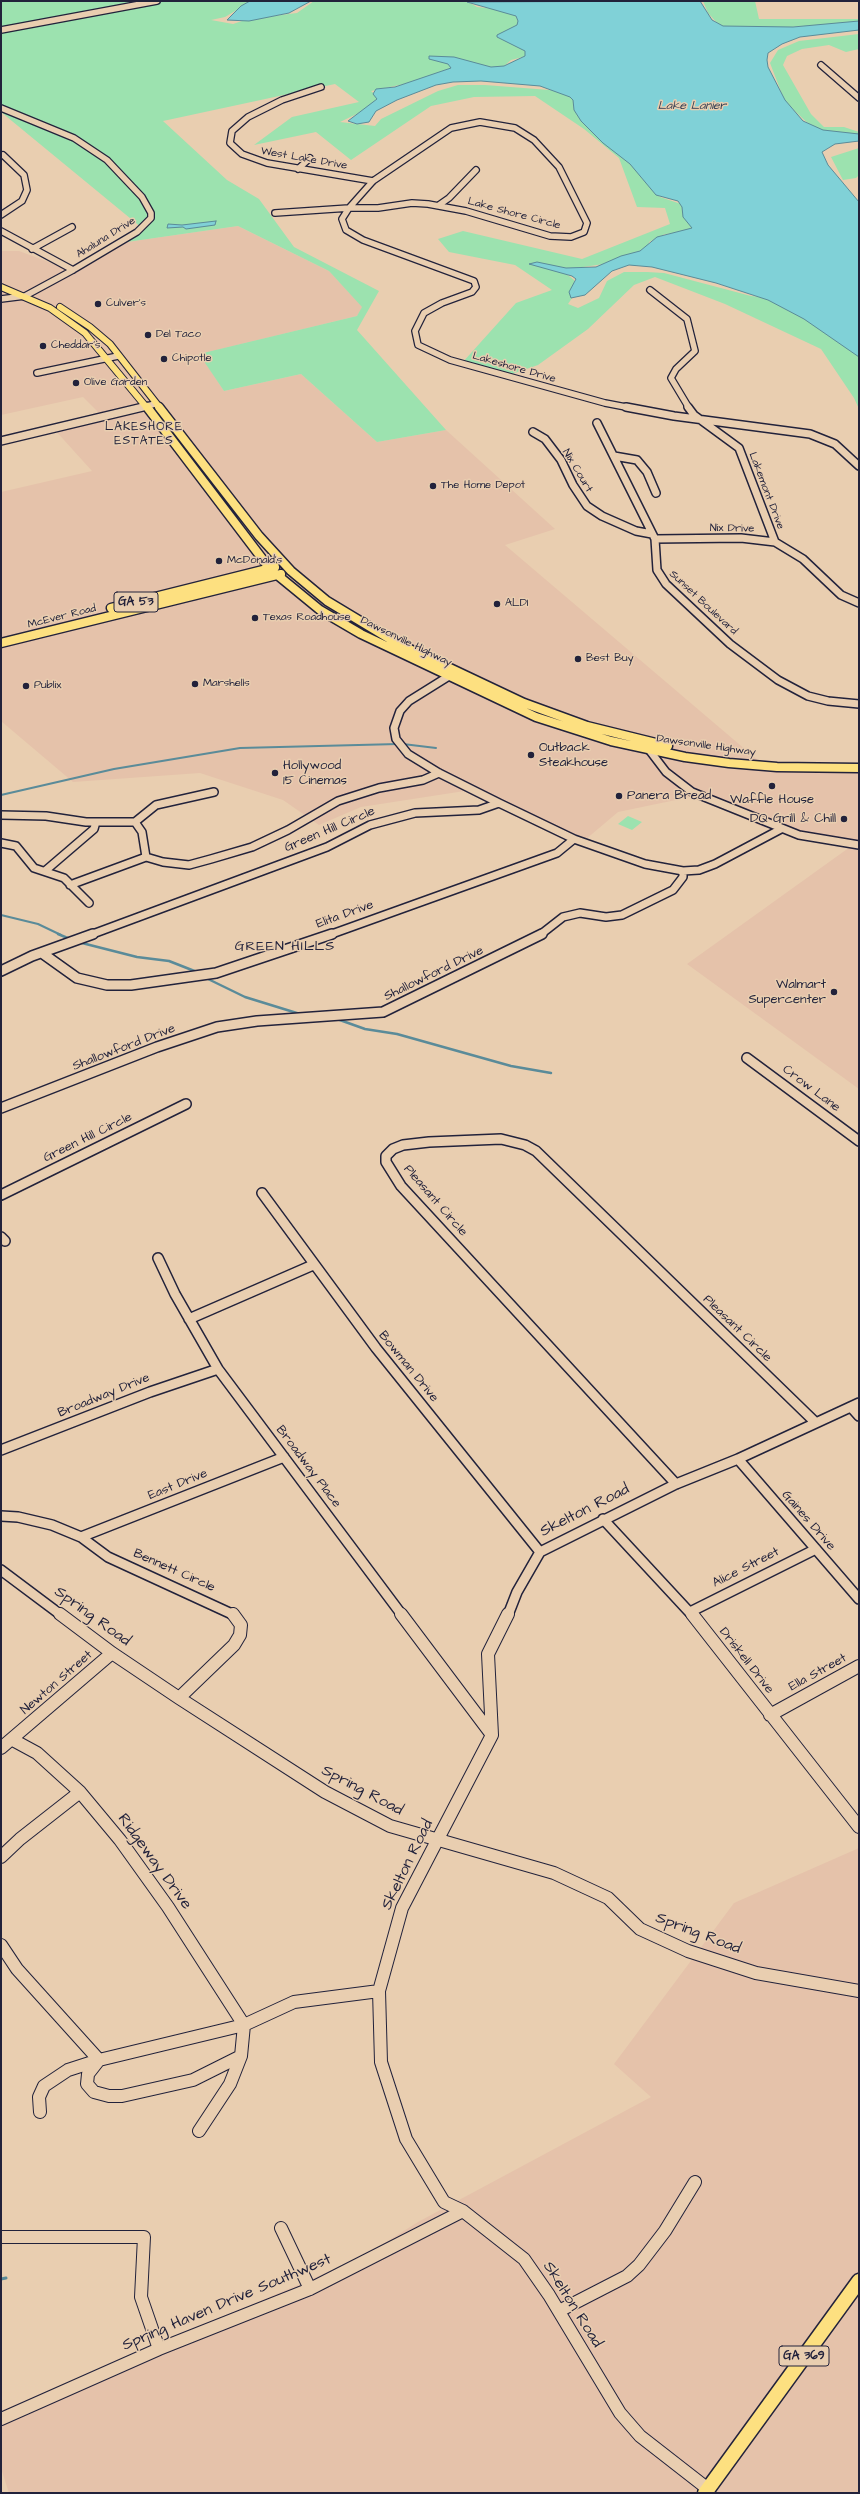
<!DOCTYPE html>
<style>
body{margin:0}
#map{position:relative;width:860px;height:2494px;overflow:hidden;background:#e9ceb0;font-family:"Architects Daughter",sans-serif}
canvas{display:block}
.frame{position:absolute;inset:0;border:2px solid #22223b;pointer-events:none}
</style>
<div id="map">
<canvas width="860" height="2494"></canvas>
<div class="frame"></div>
</div>
<script>
const ctx = document.querySelector('canvas').getContext('2d');
ctx.lineJoin = 'round';
function fillPath(path, color) { ctx.fillStyle = color; ctx.fill(path, 'evenodd'); }
const shape = rows => new Path2D(rows.map(r => 'M' + r).join(''));
function strokePath(path, color, width, dash) { ctx.strokeStyle = color; ctx.lineWidth = width; ctx.lineCap = dash ? 'butt' : 'round'; ctx.setLineDash(dash || []); ctx.stroke(path); }
function write(font, color, halo, rows, align = 'center') {
  ctx.font = font + ' "Architects Daughter",sans-serif'; ctx.lineWidth = 3; ctx.setLineDash([]); ctx.textBaseline = 'middle'; ctx.strokeStyle = halo; ctx.fillStyle = color; for (const [text, x, y, turn = 0] of rows) {
    ctx.save(); ctx.translate(x, y); ctx.rotate((+turn || 0) * Math.PI / 180); ctx.textAlign = isNaN(turn) ? turn : align; if (halo) ctx.strokeText(text, 0, 0); ctx.fillText(text, 0, 0); ctx.restore();
  }
}
fillPath(shape([
 [238,226,329,271,363,307,357,316,200,354,224,391,301,374,377,442,446,430,555,529,505,545,760,762,859,766,859,1089,687,964,850,847,763,827,695,796,618,812,585,840,471,790,361,807,319,825,283,800,200,773,73,782,1,721,1,492,92,471,54,429,102,416,83,397,1,415,1,251,19,251,73,271,127,242],
 [859,1848,859,2493,9,2493,1,2468,1,2411,359,2259,418,2222,651,2097,614,2064,734,1903]
]), '#e5c2aa');
fillPath(shape([
 [1,1,252,1,225,17,211,20,233,24,248,19,297,13,314,1,477,1,470,3,477,7,504,10,516,16,519,24,509,30,530,49,527,56,511,60,503,67,485,67,457,59,446,62,453,68,409,83,371,91,379,98,367,109,340,122,375,126,381,119,438,91,458,85,485,85,562,91,576,98,660,197,681,204,697,232,665,234,649,242,648,254,611,263,569,269,564,272,574,280,576,292,568,304,578,308,599,298,607,281,624,272,647,272,664,273,751,296,780,299,859,351,859,409,854,398,821,349,725,304,655,277,634,285,588,329,538,365,509,375,462,363,516,303,552,290,515,265,449,252,438,239,463,231,582,259,670,224,665,208,637,207,619,158,584,129,535,96,474,97,431,106,351,160,316,132,254,145,292,117,359,102,335,84,163,121,227,180,259,199,294,247,379,291,357,330,446,430,377,442,301,374,224,391,199,354,357,316,362,307,329,271,238,226,127,242,142,228,1,112],
 [703,1,755,1,759,19,859,19,859,23,741,30,720,26,708,13],
 [859,34,859,49,846,52,829,45,802,49,787,56,783,65,811,114,824,127,844,127,859,132,859,135,828,133,813,128,785,102,770,63,778,50,799,41],
 [859,148,859,175,856,178,843,180,831,157],
 [628,816,642,822,632,830,618,824]
]), '#9ce2af');
const water = shape([
 [250,1,311,1,289,13,249,21,227,20,241,6,250,1],
 [700,1,712,20,723,26,793,27,859,21,859,30,800,37,782,44,768,53,767,60,768,67,785,100,803,121,823,130,859,134,859,141,835,144,822,152,828,165,859,202,859,357,804,319,768,300,716,283,652,267,629,265,612,271,585,295,571,298,569,292,576,279,572,276,529,264,537,262,566,268,596,267,621,256,640,251,657,237,692,228,683,217,682,207,678,201,656,195,630,164,603,143,581,121,574,110,573,100,570,97,540,86,481,81,453,82,436,85,397,100,376,111,369,122,357,124,348,121,377,99,373,94,376,89,395,87,451,68,448,64,429,59,429,56,454,57,491,67,504,66,525,56,525,51,497,37,497,35,517,25,518,21,516,16,467,2,700,1],
 [216,221,215,225,186,229,183,227,167,228,168,224,182,225,216,221]
]);
fillPath(water, '#80d1d7');
strokePath(water, '#5a8b99', 1);
strokePath(shape([
 [403,744,436,748],
 [1,795,114,769,240,748,398,744],
 [1,915,38,924,61,935]
]), '#5a8b99', 2);
strokePath(shape([
 [58,934,70,939],
 [78,942,137,957,169,961,197,972],
 [206,978,245,997,300,1014],
 [337,1019,365,1029,397,1034,511,1066,551,1073]
]), '#5a8b99', 2.5);
strokePath(shape([
 [1,2279,6,2278]
]), '#5a8b99', 3);
const minorFar3 = shape([
 [1,30,157,1],
 [821,65,859,98],
 [321,87,282,100,248,117,232,131,230,143,242,154,267,163,373,181],
 [1,108,74,138,107,160,142,197,151,213,151,218,137,232,73,270,25,296,1,299],
 [480,122,515,128,534,140,559,167,587,223,584,232,571,237,550,236,466,211,428,204,412,203,378,208,349,208,373,181,451,128,480,122],
 [298,169,310,158],
 [439,205,449,198,476,170],
 [349,208,342,219,346,230,363,240,474,281,476,287,472,292,442,303,424,313,415,331,418,345,450,360,605,403,631,408],
 [275,213,349,208],
 [1,215,22,201,27,190,24,175,3,155],
 [1,231,73,270],
 [32,249,72,227],
 [650,290,687,319,695,351,676,369,671,378,689,408],
 [37,373,118,356],
 [138,408,155,404]
]);
const minorFar2 = shape([
 [626,407,674,416,810,434,835,444,859,466],
 [688,407,694,415,739,448,775,542],
 [597,423,655,539,657,570,666,584,730,644,778,680,808,696,828,701,859,704],
 [533,432,545,439,561,460,573,485,587,506,602,516,636,531,652,534],
 [1,441,143,407],
 [614,456,637,460,647,472,656,493],
 [655,539,741,538,775,542,803,559,841,595,859,603],
 [652,745,650,751,666,772,692,792,799,835,859,845],
 [1,815,46,816,86,822,135,822,156,805,214,792],
 [574,839,645,864,683,871],
 [1,843,16,846,34,868,64,878,89,903],
 [146,857,163,862,189,865,211,859,252,847,288,830,338,801,379,788,423,780,439,773],
 [45,871,94,829,96,822],
 [70,885,146,857,142,832,135,822],
 [90,935,327,847,370,825,415,813,479,810,499,803,439,773,408,754,396,739,394,728,400,711,409,701,449,676],
 [329,935,557,853,574,839,499,803],
 [540,935,563,917,580,913,606,917,622,915,673,890,683,877,683,871,699,870,715,864,781,829]
]);
const minorFar1 = shape([
 [42,953,77,978,107,985,131,985,216,973,332,934],
 [1,971,32,956,93,934],
 [747,1058,859,1141],
 [1,1108,157,1047,217,1027,257,1021,383,1012,542,934],
 [262,1193,376,1348,540,1552],
 [1,1195,186,1104],
 [1,1237,5,1241],
 [158,1258,175,1294,218,1369,402,1615],
 [189,1319,313,1265],
 [851,1407,859,1416],
 [1,1450,150,1392,218,1369],
 [738,1459,859,1599],
 [676,1484,401,1186,386,1162,386,1156,393,1149,403,1145,429,1142,501,1139,525,1145,536,1151,815,1422],
 [1,1516,18,1517,52,1525,81,1537,108,1557,234,1615],
 [603,1519,692,1615],
 [81,1537,284,1457],
 [1,1570,61,1615],
 [690,1612,816,1549],
 [508,1615,517,1592,540,1552,676,1484,738,1459,859,1403]
]);
const minor = shape([
 [60,1614,112,1653,179,1698,325,1792,390,1826,554,1873,608,1898,640,1929,688,1951,756,1973,859,1991],
 [401,1614,492,1735],
 [508,1614,488,1654,492,1735,402,1908,379,1991,381,2062,406,2139,444,2202,463,2211,524,2259,549,2295,620,2413,640,2436,708,2489],
 [692,1614,859,1827],
 [179,1698,234,1645,240,1635,241,1625,233,1614],
 [770,1715,859,1666],
 [13,1740,37,1753,80,1792,120,1840,168,1907,244,2025,241,2056,230,2084,199,2131],
 [1,1748,112,1653],
 [1,1857,20,1839,80,1792],
 [1,1945,17,1969,99,2060],
 [99,2060,88,2074,87,2084,94,2092,109,2096,122,2096,193,2080,241,2056],
 [40,2112,39,2097,44,2086,68,2070,99,2060,244,2025,294,2002,379,1991],
 [281,2228,310,2289],
 [1,2237,144,2237,141,2297,159,2349],
 [559,2311,627,2276,639,2265,665,2231,695,2182],
 [1,2419,159,2349,310,2289,463,2211]
]);
const majorFar2 = shape([
 [1,287,50,308,85,333,147,408],
 [60,307,90,327,110,344,160,408]
]);
const majorFar1 = shape([
 [147,407,270,569,320,610,361,634,536,717,611,741,685,757,729,763,777,767,859,768],
 [159,407,259,536,291,571,327,601,395,642,524,703,587,726,668,746],
 [111,608,275,567],
 [1,643,281,574]
]);
const major = shape([
 [705,2493,859,2281]
]);
strokePath(minorFar3, '#22223b', 8);
strokePath(minorFar2, '#22223b', 10);
strokePath(minorFar1, '#22223b', 12);
strokePath(minor, '#22223b', 14);
strokePath(majorFar2, '#22223b', 8);
strokePath(majorFar1, '#22223b', 11);
strokePath(major, '#22223b', 17);
strokePath(minorFar3, '#e9ceb0', 5.5);
strokePath(minorFar2, '#e9ceb0', 7);
strokePath(minorFar1, '#e9ceb0', 9);
strokePath(minor, '#e9ceb0', 12);
strokePath(majorFar2, '#fde080', 6);
strokePath(majorFar1, '#fde080', 8);
strokePath(major, '#fde080', 14);
for (const [x, y, r, color] of [
 [98,304,4,"#22223b"],
 [148,335,4,"#22223b"],
 [43,346,4,"#22223b"],
 [164,359,4,"#22223b"],
 [76,383,4,"#22223b"],
 [433,486,4,"#22223b"],
 [219,561,4,"#22223b"],
 [497,604,4,"#22223b"],
 [255,618,4,"#22223b"],
 [578,659,4,"#22223b"],
 [195,684,4,"#22223b"],
 [26,686,4,"#22223b"],
 [531,755,4,"#22223b"],
 [275,773,4,"#22223b"],
 [772,786,4,"#22223b"],
 [619,796,4,"#22223b"],
 [844,819,4,"#22223b"],
 [834,992,4,"#22223b"]
]) { const dot = new Path2D(); dot.arc(x, y, r, 0, 2 * Math.PI); ctx.fillStyle = color; ctx.fill(dot); strokePath(dot, '#e9ceb0', 1.5); }
write('11px', '#22223b', '#e9ceb0', [
 ["West Lake Drive",304,159,10],
 ["Lake Shore Circle",514,214,15],
 ["Ahaluna Drive",106,238,-32],
 ["Lakeshore Drive",514,368,16],
 ["Nix Court",577,471,59],
 ["Lakemont Drive",766,491,69],
 ["Nix Drive",732,529,1],
 ["Sunset Boulevard",703,603,43],
 ["McEver Road",62,617,-14],
 ["Dawsonville Highway",406,642,26],
 ["Dawsonville Highway",706,746,8]
]);
write('11px', '#22223b', '#e9ceb0', [
 ["Culver's",106,304],
 ["Del Taco",156,335],
 ["Cheddar's",51,346],
 ["Chipotle",172,359],
 ["Olive Garden",84,383],
 ["The Home Depot",441,486],
 ["McDonald's",227,561],
 ["ALDI",505,604],
 ["Texas Roadhouse",263,618],
 ["Best Buy",586,659],
 ["Marshells",203,684],
 ["Publix",34,686]
], 'left');
write('italic 12px', '#303c52', '#e9ceb0', [
 ["Lake Lanier",692,106]
]);
ctx.letterSpacing = '1px';
write('12px', '#22223b', '#e9ceb0', [
 ["LAKESHORE",144,427],
 ["ESTATES",144,441]
]);
ctx.letterSpacing = '0px';
for (const [x, y, w] of [
 [136,602,44],
 [804,2356,50]
]) { const box = new Path2D(); box.roundRect(x - w / 2, y - 10, w, 20, 3); ctx.fillStyle = '#e9ceb0'; ctx.fill(box); strokePath(box, '#22223b', 1); }
write('bold 12px', '#22223b', null, [
 ["GA 53",136,602],
 ["GA 369",804,2356]
]);
write('13px', '#22223b', '#e9ceb0', [
 ["Outback",539,748],
 ["Steakhouse",539,763],
 ["Hollywood",283,766],
 ["15 Cinemas",283,781],
 ["Panera Bread",627,796],
 ["Waffle House",772,800,"center"],
 ["DQ Grill & Chill",836,819,"right"],
 ["Walmart",826,985,"right"],
 ["Supercenter",826,1000,"right"]
], 'left');
write('13px', '#22223b', '#e9ceb0', [
 ["Green Hill Circle",330,830,-23],
 ["Elita Drive",345,915,-20],
 ["Shallowford Drive",434,974,-26],
 ["Shallowford Drive",124,1048,-21],
 ["Crow Lane",811,1089,37],
 ["Green Hill Circle",88,1138,-26],
 ["Pleasant Circle",435,1201,49],
 ["Pleasant Circle",737,1329,44],
 ["Bowman Drive",408,1367,51],
 ["Broadway Drive",104,1396,-22],
 ["Broadway Place",308,1467,53],
 ["East Drive",178,1485,-22],
 ["Gaines Drive",808,1521,49],
 ["Alice Street",746,1568,-27],
 ["Bennett Circle",174,1571,24],
 ["Driskell Drive",746,1661,52],
 ["Ella Street",818,1673,-29],
 ["Newton Street",57,1683,-41]
]);
ctx.letterSpacing = '1px';
write('14px', '#22223b', '#e9ceb0', [
 ["GREEN HILLS",285,947]
]);
ctx.letterSpacing = '0px';
write('16px', '#22223b', '#e9ceb0', [
 ["Skelton Road",585,1511,-27],
 ["Spring Road",92,1617,36],
 ["Spring Road",362,1791,28],
 ["Ridgeway Drive",154,1862,54],
 ["Skelton Road",408,1865,-64],
 ["Spring Road",698,1934,21],
 ["Spring Haven Drive Southwest",227,2303,-23],
 ["Skelton Road",572,2305,58]
]);
</script>
